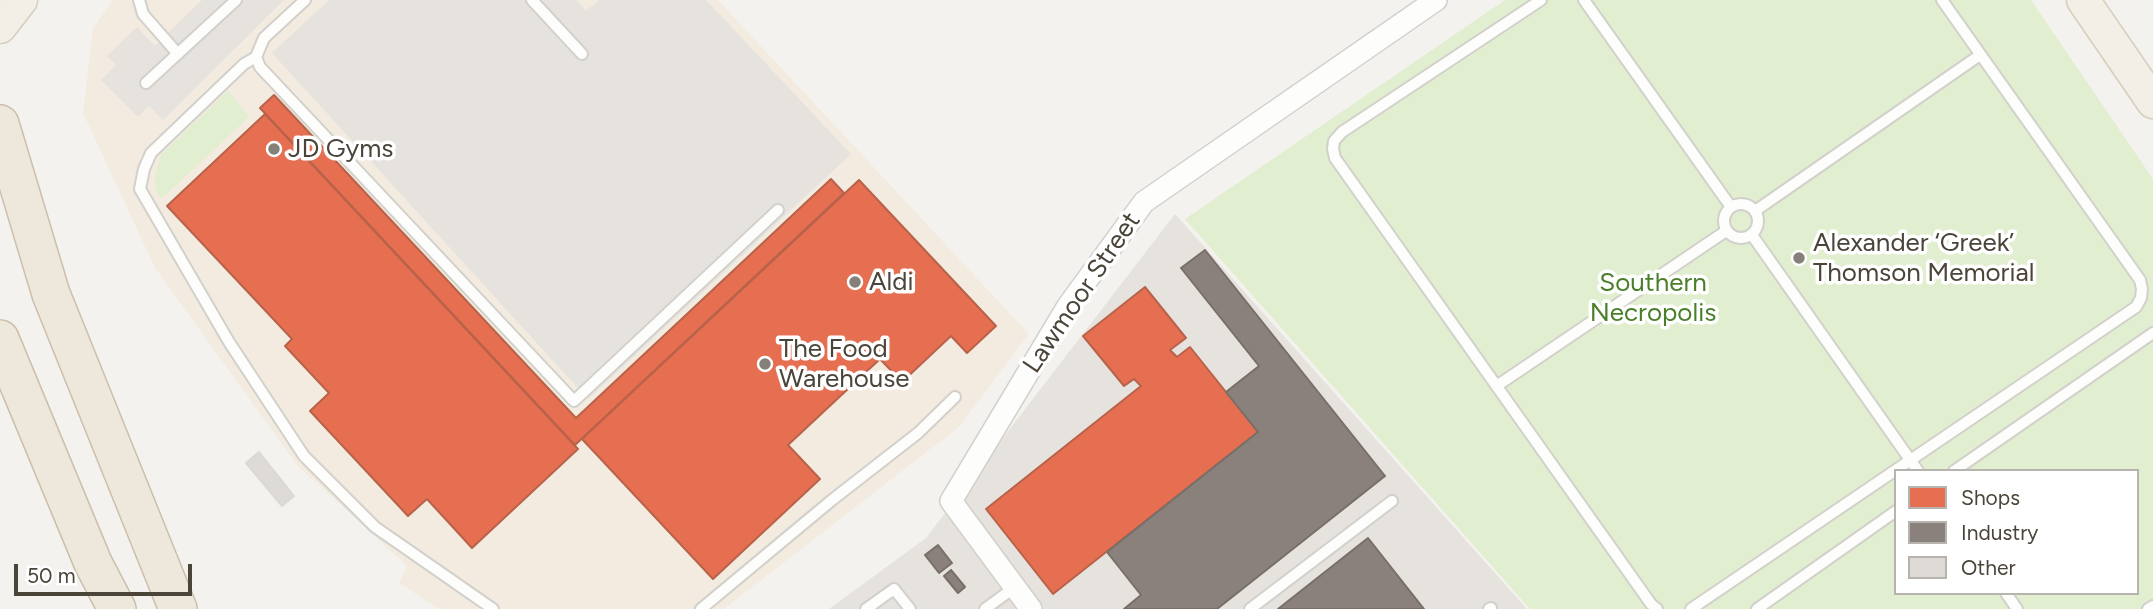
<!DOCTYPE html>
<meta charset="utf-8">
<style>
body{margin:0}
#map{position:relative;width:2153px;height:609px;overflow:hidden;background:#f4f2ee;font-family:Figtree,sans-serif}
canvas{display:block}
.legend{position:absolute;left:1894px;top:469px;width:245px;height:126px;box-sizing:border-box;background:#fff;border:2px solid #b7b4b0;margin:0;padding:9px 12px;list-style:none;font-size:21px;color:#4b4439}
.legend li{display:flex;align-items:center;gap:14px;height:35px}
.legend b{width:35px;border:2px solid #b7b4b0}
.scale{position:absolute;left:14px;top:564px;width:178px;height:32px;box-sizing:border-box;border:4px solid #4b4439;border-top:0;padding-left:9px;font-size:21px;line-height:24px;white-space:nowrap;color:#4b4439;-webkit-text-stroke:5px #fff;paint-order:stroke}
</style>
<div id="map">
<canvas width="2153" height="609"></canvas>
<ul class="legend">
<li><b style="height:19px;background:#e76f51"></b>Shops</li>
<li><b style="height:19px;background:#8a817c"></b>Industry</li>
<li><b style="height:19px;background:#dedbd6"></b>Other</li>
</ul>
<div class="scale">50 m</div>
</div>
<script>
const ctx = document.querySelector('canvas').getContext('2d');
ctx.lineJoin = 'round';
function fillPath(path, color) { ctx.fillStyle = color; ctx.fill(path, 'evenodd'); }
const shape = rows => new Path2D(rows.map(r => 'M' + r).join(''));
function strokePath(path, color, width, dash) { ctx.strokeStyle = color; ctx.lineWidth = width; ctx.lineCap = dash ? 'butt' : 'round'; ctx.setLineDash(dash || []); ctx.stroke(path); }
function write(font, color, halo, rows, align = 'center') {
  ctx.font = font + ' Figtree,sans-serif'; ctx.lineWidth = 7; ctx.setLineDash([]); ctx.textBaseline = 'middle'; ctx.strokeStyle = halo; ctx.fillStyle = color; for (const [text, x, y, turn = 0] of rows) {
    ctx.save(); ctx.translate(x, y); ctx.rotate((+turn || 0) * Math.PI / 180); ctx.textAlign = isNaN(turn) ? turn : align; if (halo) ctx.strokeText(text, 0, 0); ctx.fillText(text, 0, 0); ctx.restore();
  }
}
fillPath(shape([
 [113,0,718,0,1029,334,959,427,724,609,439,609,399,583,407,566,297,465,155,268,83,113,93,28]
]), '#f3ebdf');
fillPath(shape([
 [1175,214,1527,609,829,609,926,538]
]), '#e6e2de');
fillPath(shape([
 [1505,0,2031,0,2153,179,2153,609,1530,609,1185,219],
 [1896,471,2137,471,2137,593,1896,593],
 [228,91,249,117,162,198,157,193,155,185,155,174,161,155]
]), '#e1eecf');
fillPath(shape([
 [202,0,284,0,163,120,149,106,138,117,101,80,116,65,107,56,137,27,155,46],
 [329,0,576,0,586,11,599,0,706,0,851,154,588,399,272,53]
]), '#e6e3df');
const shops = shape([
 [274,95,576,418,831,179,844,193,575,445,260,108,274,95],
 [265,114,578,449,472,548,427,499,408,516,310,411,329,393,285,346,292,339,167,206,265,114],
 [859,180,996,326,967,353,951,336,902,382,880,359,788,445,820,479,713,579,582,439,859,180],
 [1145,287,1186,338,1170,350,1177,357,1190,347,1258,432,1053,594,986,509,1141,386,1134,379,1124,386,1083,336,1145,287]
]);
fillPath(shops, '#e76f51');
strokePath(shops, '#b8624a', 2);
const industry = shape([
 [1205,250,1385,476,1217,609,1124,609,1141,595,1107,552,1258,432,1226,392,1259,366,1181,268,1205,250],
 [1368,538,1424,609,1278,609,1368,538],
 [938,545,952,563,939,573,925,555,938,545],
 [951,570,965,587,958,593,944,576,951,570]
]);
fillPath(industry, '#8a817c');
strokePath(industry, '#776f68', 2);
const building = shape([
 [259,452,294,496,282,506,246,463,259,452]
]);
fillPath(building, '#dedbd6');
strokePath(building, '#dcd9d4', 2);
const service = shape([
 [139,0,143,14,178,54],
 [305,0,264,38,256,57,260,67,574,401,778,210],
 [532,0,582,54],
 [1541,0,1342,132,1334,141,1333,149,1335,158,1352,182,1651,604,1657,609],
 [1584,0,1731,207],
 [256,57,244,64,151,153,144,169,140,189,229,342,304,456,375,527,493,609],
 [146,83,236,0],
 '1724 221a17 17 0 1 1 34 0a17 17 0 1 1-34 0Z',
 [1755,211,1980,55],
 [1752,235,1918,471],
 [1498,385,1726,231],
 [1954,471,2153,333],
 [2006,593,2017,609],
 [701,609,832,500,918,433,955,397],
 [866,609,894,589,910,609],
 [985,609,1015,587],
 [1250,609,1392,501],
 [1489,609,1491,608],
 [1691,609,2136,307,2141,298,2142,289,2140,280,1942,0],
 [1757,609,1896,511],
 [2148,609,2153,606]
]);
const minor = shape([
 [1031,609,951,501,1068,306,1144,202,1436,0]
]);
const primary = shape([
 [2083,0,2153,102],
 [0,27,21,0]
]);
const motorway = shape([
 [0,124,51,294,178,609],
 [0,339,93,563,117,609]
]);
strokePath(service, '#d2d0cb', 14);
strokePath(minor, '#d2d0cb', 24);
strokePath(primary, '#d6cebb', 35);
strokePath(motorway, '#ccbfa9', 40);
strokePath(service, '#fdfdfc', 10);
strokePath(minor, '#fdfdfc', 21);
strokePath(primary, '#f2efe6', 32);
strokePath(motorway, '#ede8db', 37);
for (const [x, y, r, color] of [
 [274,149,7,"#868178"],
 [1799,258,7,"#868178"],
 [855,282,7,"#868178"],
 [765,364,7,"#868178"]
]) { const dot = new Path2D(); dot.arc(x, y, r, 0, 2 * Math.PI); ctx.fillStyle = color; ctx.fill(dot); strokePath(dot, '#fff', 2.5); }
write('26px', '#4b4439', '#fff', [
 ["JD Gyms",288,149],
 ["Alexander ‘Greek’",1813,243],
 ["Thomson Memorial",1813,273],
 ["Aldi",869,282],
 ["The Food",779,349],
 ["Warehouse",779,379]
], 'left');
write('26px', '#4a7f2a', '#fff', [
 ["Southern",1653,283],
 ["Necropolis",1653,313]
]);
write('26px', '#4b4439', '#fff', [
 ["Lawmoor Street",1082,293,-56]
]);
</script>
